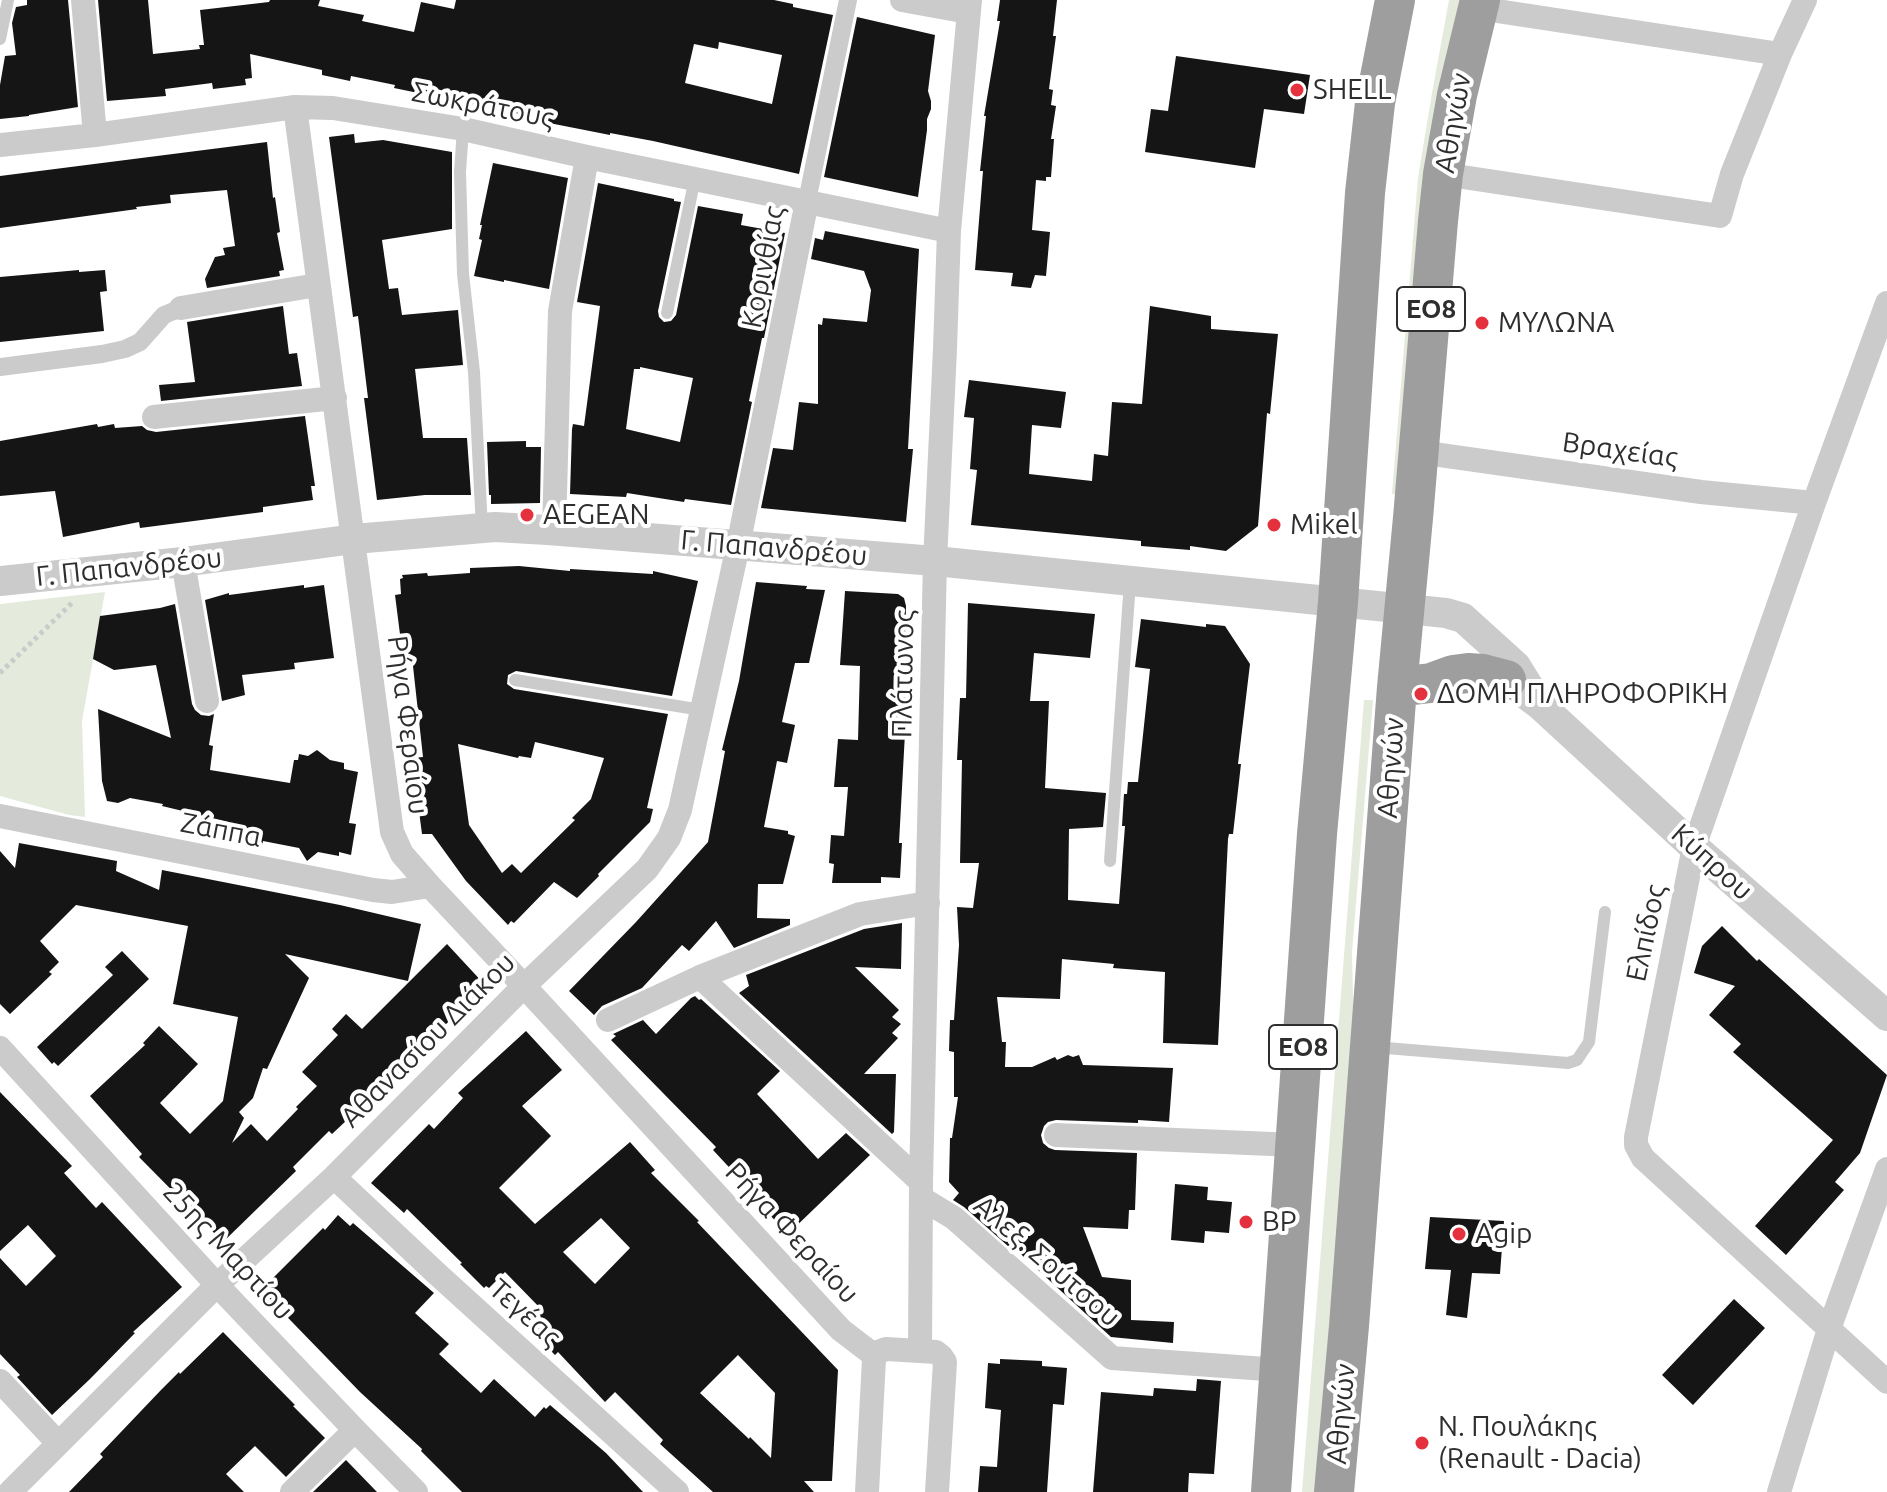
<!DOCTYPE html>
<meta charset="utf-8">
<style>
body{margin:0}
canvas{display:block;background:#fff}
</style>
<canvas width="1887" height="1492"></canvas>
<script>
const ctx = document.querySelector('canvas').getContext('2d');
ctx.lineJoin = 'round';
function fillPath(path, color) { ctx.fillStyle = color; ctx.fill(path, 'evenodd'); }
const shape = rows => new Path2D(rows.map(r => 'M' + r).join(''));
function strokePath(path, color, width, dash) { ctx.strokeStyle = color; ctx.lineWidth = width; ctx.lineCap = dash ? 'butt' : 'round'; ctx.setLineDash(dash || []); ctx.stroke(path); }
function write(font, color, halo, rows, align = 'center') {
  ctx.font = font + ' Ubuntu,sans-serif'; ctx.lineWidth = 8; ctx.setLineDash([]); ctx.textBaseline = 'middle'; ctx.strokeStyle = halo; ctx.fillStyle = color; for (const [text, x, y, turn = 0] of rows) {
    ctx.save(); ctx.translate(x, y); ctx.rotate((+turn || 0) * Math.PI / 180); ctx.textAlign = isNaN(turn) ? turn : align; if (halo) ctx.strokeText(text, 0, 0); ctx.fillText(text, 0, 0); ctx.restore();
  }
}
fillPath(shape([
 [1449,0,1463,0,1403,495,1392,494,1418,178,1432,93],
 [105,592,82,721,85,817,69,815,0,796,0,604],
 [1364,700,1373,700,1352,952,1356,1131,1326,1492,1302,1492]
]), '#e4ebdc');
fillPath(shape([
 [27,0,68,0,78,107,29,115,29,116,0,119,0,85,5,56,16,55,12,23,16,7,27,5],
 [98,0,148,0,153,54,200,49,199,45,204,45,200,10,269,2,270,0,320,0,318,6,364,15,362,21,414,32,421,2,454,9,456,0,774,0,793,4,793,7,833,15,799,174,653,141,610,133,610,135,539,121,539,118,394,88,395,85,351,76,350,81,322,75,322,70,250,54,252,78,245,79,246,85,213,89,212,83,165,89,166,96,107,101],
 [719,42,782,55,772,104,685,83,694,44,718,49],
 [1000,0,1057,0,1053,36,1056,36,1049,89,1053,90,1051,105,1056,106,1051,139,1054,139,1051,177,1046,177,1046,181,1036,180,1032,230,1050,232,1046,276,1035,275,1031,288,1011,286,1013,273,975,270,983,171,980,171,986,116,984,116,1000,21,997,21],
 [857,17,935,35,928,91,931,101,931,109,927,119,927,130,918,197,824,177],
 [1176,56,1310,75,1304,114,1264,109,1255,168,1145,152,1151,109,1168,111],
 [354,134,355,143,383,140,452,152,452,229,382,240,389,289,398,288,402,315,458,310,463,365,415,369,423,438,467,438,471,495,425,495,377,500,364,398,368,398,358,316,353,317,329,137],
 [267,142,273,198,275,197,280,232,277,233,284,270,279,271,280,276,207,288,205,279,215,257,225,255,223,248,235,246,227,190,170,195,171,203,136,207,137,209,0,228,0,176],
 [493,163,568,178,549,289,504,280,504,282,474,276,482,240,479,239,482,225,480,225],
 [598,183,674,199,674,201,681,202,658,311,659,317,664,322,671,321,676,315,698,206,743,214,741,225,785,233,764,338,762,338,749,401,752,402,731,505,685,499,684,502,627,493,626,497,570,494,572,429,573,424,584,426,600,306,577,302],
 [640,367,693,378,680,442,626,429,634,369,640,369],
 [825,231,919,249,908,449,913,449,906,522,761,508,773,448,793,450,799,402,818,404,818,324,822,325,823,318,867,322,871,290,864,271,811,259,815,238,823,240],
 [79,270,79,272,105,270,107,291,100,292,104,331,0,342,0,277],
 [283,306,289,354,297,353,302,386,161,401,159,385,195,382,187,322],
 [1150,306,1211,316,1211,329,1278,334,1270,414,1267,413,1258,526,1226,551,1190,546,1190,550,1141,546,1141,541,971,525,977,470,970,469,974,418,964,417,969,380,1066,392,1061,428,1032,425,1029,474,1092,481,1094,454,1108,456,1112,402,1142,404],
 [305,416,315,486,311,486,313,500,263,507,263,512,140,528,139,522,63,537,55,491,0,496,0,441,97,424,98,427,114,424,115,428,142,426,147,430,156,432],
 [526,441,526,447,541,447,540,503,491,504,491,495,489,495,487,442],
 [519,566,570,571,570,569,653,574,653,571,698,581,672,696,516,671,508,675,507,684,514,689,668,714,647,808,653,809,650,822,598,874,599,876,577,898,554,882,514,923,511,921,508,925,466,881,432,834,422,834,412,758,423,757,412,657,403,658,395,595,401,594,400,579,403,578,402,575,427,573,428,576,470,573,470,568],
 [535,742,604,758,591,799,572,818,575,820,521,873,512,864,502,873,469,825,458,744,518,758,519,756,531,758],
 [756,582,807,586,806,589,825,590,809,663,795,663,782,722,795,725,787,763,777,761,764,827,788,831,788,834,795,836,783,884,758,884,757,918,790,919,790,925,734,948,716,921,689,951,682,945,642,988,602,1006,594,1015,569,991,636,922,708,842,725,751,722,750,739,681],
 [304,585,304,588,324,585,334,658,294,663,295,669,242,675,245,695,222,701,205,600,229,593,229,595],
 [845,591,898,594,904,598,906,606,904,678,908,678,899,843,902,843,900,878,881,877,881,883,832,883,834,864,829,863,831,835,844,836,848,787,834,787,838,739,858,740,860,666,840,665],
 [968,603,1095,614,1090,658,1034,653,1030,701,1049,701,1045,788,1106,793,1103,827,1069,829,1068,900,1119,904,1125,826,1122,826,1124,794,1127,794,1128,782,1138,782,1150,669,1135,667,1141,619,1206,627,1206,624,1225,626,1250,664,1238,764,1241,764,1233,834,1229,834,1228,839,1218,1045,1163,1043,1165,972,1113,968,1114,964,1062,959,1060,999,997,997,1002,1042,1006,1042,1005,1067,1032,1067,1055,1057,1057,1060,1068,1055,1073,1057,1079,1055,1083,1065,1173,1068,1169,1122,1138,1120,1138,1123,1056,1120,1048,1122,1044,1126,1041,1135,1043,1143,1049,1148,1055,1150,1137,1153,1135,1210,1129,1210,1128,1229,1083,1227,1102,1277,1131,1280,1131,1320,1174,1322,1173,1343,1111,1337,1011,1245,1009,1247,964,1207,953,1200,959,1193,949,1182,950,1138,952,1138,958,1097,954,1097,954,1052,949,1051,950,1020,954,1020,959,945,957,907,973,908,979,863,960,863,962,760,957,760,960,698,966,698],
 [175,604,192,704,195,710,201,715,209,716,214,714,209,745,213,746,210,770,290,783,294,760,298,760,299,754,308,756,317,750,330,760,344,763,344,769,358,772,349,823,356,824,351,855,339,852,339,856,318,852,307,861,299,848,263,841,262,847,230,840,233,823,162,806,163,804,130,798,118,803,107,801,102,781,98,709,171,738,156,665,114,670,93,659,100,616,160,608],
 [19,843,117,861,116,871,159,890,162,870,340,905,421,924,408,981,285,954,309,978,267,1069,263,1068,253,1098,239,1112,244,1118,232,1143,251,1124,267,1141,298,1109,296,1107,317,1086,302,1072,338,1035,332,1029,346,1014,362,1029,447,944,486,986,400,1068,402,1070,384,1088,382,1087,349,1122,347,1120,332,1134,329,1131,293,1167,296,1171,223,1242,139,1157,142,1154,90,1096,145,1045,143,1043,159,1026,198,1064,160,1103,190,1134,223,1101,238,1017,173,1004,188,926,76,905,40,941,59,962,49,972,52,974,10,1014,0,1004,0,851,15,868],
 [902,923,901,969,855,967,899,1010,892,1017,901,1024,892,1033,898,1038,864,1074,896,1074,894,1132,892,1134,739,993,749,986,746,975,864,929],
 [1722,926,1757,961,1759,959,1887,1075,1860,1153,1835,1182,1844,1190,1786,1255,1755,1226,1833,1140,1733,1052,1741,1044,1709,1015,1735,986,1694,973,1702,946],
 [122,951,149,979,58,1066,54,1062,52,1064,37,1047,113,975,105,967],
 [695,996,699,1000,701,999,780,1071,757,1094,818,1159,846,1133,870,1155,788,1234,764,1209,766,1207,713,1150,716,1147,611,1040,616,1036,613,1034,643,1020,656,1034,691,998],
 [526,1031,562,1070,522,1106,551,1136,499,1188,535,1224,630,1142,655,1170,651,1173,699,1221,697,1222,838,1370,832,1481,804,1481,814,1492,713,1492,660,1444,663,1440,615,1392,605,1402,558,1352,555,1355,527,1327,543,1311,505,1272,489,1288,486,1286,484,1288,460,1264,462,1263,407,1209,404,1213,371,1183,429,1124,434,1129,463,1098,458,1093],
 [601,1218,630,1248,595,1284,563,1252],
 [738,1355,775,1393,771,1458,750,1437,749,1439,700,1393],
 [0,1092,72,1166,64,1173,96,1208,102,1202,182,1287,133,1332,135,1333,90,1379,52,1415,17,1377,20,1375,0,1354,0,1258,26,1286,56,1256,28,1225,0,1251],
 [1175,1184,1208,1187,1207,1200,1232,1202,1229,1233,1205,1231,1204,1243,1171,1240],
 [338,1215,350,1226,353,1223,434,1293,415,1313,449,1344,439,1354,481,1393,494,1379,535,1417,544,1407,546,1409,550,1405,606,1453,643,1492,462,1492,421,1451,422,1449,360,1392,261,1290,323,1228,325,1230],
 [1430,1217,1504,1221,1500,1274,1472,1273,1467,1318,1446,1315,1451,1270,1425,1269],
 [1734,1299,1765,1328,1693,1405,1662,1375],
 [223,1332,295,1405,293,1406,325,1438,286,1477,255,1446,226,1474,244,1492,69,1492,103,1457,100,1454,161,1390,179,1372,180,1374],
 [1000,1359,1042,1361,1042,1366,1067,1368,1064,1405,1053,1404,1047,1492,978,1492,980,1466,997,1467,1001,1410,985,1408,988,1363,1000,1364],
 [1197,1379,1221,1381,1214,1474,1189,1473,1188,1492,1093,1492,1101,1392,1153,1396,1154,1388,1196,1391],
 [346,1460,377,1492,313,1492]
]), '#151515');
strokePath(shape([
 [0,673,74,601]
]), '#cbcbcb', 5, [4, 4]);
strokePath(shape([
 [0,39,8,0],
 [463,129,460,172,463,274,474,372,482,529],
 [667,313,695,178],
 [515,680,702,710],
 [1110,861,1130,582],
 [1374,1047,1568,1063,1577,1060,1589,1042,1605,912]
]), '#cbcbcb', 12);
strokePath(shape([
 [807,201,848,0],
 [0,367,102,354,125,349,140,342,164,315,181,308]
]), '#cbcbcb', 18);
strokePath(shape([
 [83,0,95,135],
 [902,0,968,12],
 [1477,8,1780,54],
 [295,107,392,832,402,854,430,886,524,986,841,1330,875,1356],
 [0,145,95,135,295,107,333,108,463,129,587,157,949,231],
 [1443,174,1720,216,1732,174,1780,54,1805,0],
 [1887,303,1814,503,1694,847,1636,1137,1636,1145,1643,1158,1887,1382],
 [181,308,317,285],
 [154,417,335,398],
 [1419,452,1701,492,1814,503],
 [554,531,560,311,587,157],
 [183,562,207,701],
 [0,816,373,890,392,892,430,886],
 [700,977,921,1182],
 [608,1020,700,977,860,914,928,903],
 [0,1048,217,1285,355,1430,416,1492],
 [1056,1135,1296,1145],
 [334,1177,435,1272,677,1492],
 [921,1198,954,1218,1112,1358,1280,1370],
 [920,1350,921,1182,935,561,945,349,949,231,970,0],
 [0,1381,58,1443],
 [10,1492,217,1285,334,1177,524,986,647,869,669,838,680,810,738,546,807,201],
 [292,1492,355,1430],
 [867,1492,874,1359,878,1352,886,1349,936,1352,941,1356,945,1362,937,1492],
 [1779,1492,1829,1329,1887,1169]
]), '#cbcbcb', 24);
strokePath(shape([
 [0,581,183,562,354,539,495,527,548,530,935,561,1446,613,1463,618,1516,666,1540,705],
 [1524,693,1540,705,1694,847,1887,1016]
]), '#cbcbcb', 30);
strokePath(shape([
 [1397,687,1431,683,1453,675,1468,673,1483,674,1506,680],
 [1271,1492,1317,834,1338,602,1365,193,1375,103,1395,0],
 [1334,1492,1349,1326,1397,687,1413,518,1438,221,1443,174,1457,95,1480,0]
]), '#9e9e9e', 40);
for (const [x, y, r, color] of [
 [1297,90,8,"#e4313d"],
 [1482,323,8,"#e4313d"],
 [527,515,8,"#e4313d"],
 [1274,525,8,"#e4313d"],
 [1421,694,8,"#e4313d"],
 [1246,1222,8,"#e4313d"],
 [1459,1234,8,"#e4313d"],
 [1422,1443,8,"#e4313d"]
]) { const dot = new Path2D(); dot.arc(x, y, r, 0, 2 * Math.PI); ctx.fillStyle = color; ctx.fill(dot); strokePath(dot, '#fff', 3); }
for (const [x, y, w] of [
 [1431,309,68],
 [1303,1047,68]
]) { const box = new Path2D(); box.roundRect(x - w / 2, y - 22, w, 44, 6); ctx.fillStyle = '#fff'; ctx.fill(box); strokePath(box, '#2e2e2e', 2); }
write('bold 26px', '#2e2e2e', null, [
 ["ΕΟ8",1431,309],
 ["ΕΟ8",1303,1047]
]);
write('28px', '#2e2e2e', '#fff', [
 ["SHELL",1313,90],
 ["ΜΥΛΩΝΑ",1498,323],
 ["AEGEAN",543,515],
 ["Mikel",1290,525],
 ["ΔΟΜΗ ΠΛΗΡΟΦΟΡΙΚΗ",1437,694],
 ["BP",1262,1222],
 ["Agip",1475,1234],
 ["Ν. Πουλάκης",1438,1427],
 ["(Renault - Dacia)",1438,1459]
], 'left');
write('28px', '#2e2e2e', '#fff', [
 ["Σωκράτους",483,105,11],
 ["Αθηνών",1453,123,-80],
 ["Κορινθίας",763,267,-79],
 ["Βραχείας",1620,450,8],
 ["Γ. Παπανδρέου",774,548,5],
 ["Γ. Παπανδρέου",129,567,-6],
 ["Πλάτωνος",903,674,-89],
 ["Ρήγα Φεραίου",408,725,83],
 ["Αθηνών",1391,768,-86],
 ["Ζάππα",221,830,11],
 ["Κύπρου",1712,862,42],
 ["Ελπίδος",1646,933,-78],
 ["Αθανασίου Διάκου",428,1040,-45],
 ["Ρήγα Φεραίου",792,1233,47],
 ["25ης Μαρτίου",228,1251,47],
 ["Αλεξ. Σούτσου",1047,1261,41],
 ["Τεγέας",525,1313,42],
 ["Αθηνών",1341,1414,-85]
]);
</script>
